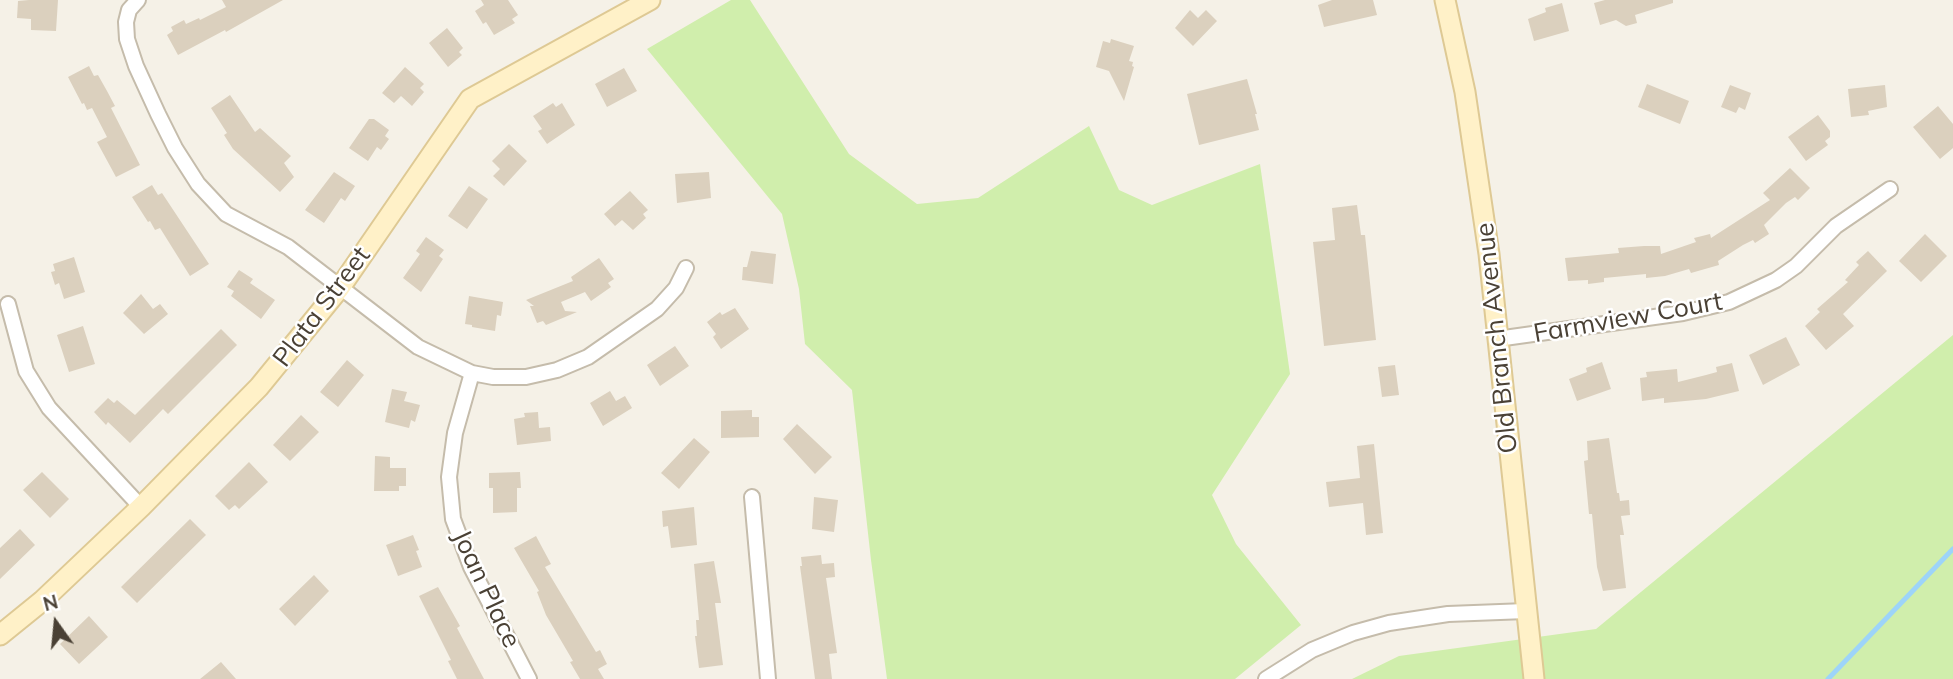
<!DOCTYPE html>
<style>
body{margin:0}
#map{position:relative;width:1953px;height:679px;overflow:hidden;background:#f5f1e7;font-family:Mulish,sans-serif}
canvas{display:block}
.north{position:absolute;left:21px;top:588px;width:70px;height:70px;-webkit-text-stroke:5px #fff;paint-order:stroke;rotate:345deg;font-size:19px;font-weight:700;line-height:28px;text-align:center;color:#4a4135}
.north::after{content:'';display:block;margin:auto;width:24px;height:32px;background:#4a4135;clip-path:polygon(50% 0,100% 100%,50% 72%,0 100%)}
</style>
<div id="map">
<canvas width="1953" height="679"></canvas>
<div class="north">N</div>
</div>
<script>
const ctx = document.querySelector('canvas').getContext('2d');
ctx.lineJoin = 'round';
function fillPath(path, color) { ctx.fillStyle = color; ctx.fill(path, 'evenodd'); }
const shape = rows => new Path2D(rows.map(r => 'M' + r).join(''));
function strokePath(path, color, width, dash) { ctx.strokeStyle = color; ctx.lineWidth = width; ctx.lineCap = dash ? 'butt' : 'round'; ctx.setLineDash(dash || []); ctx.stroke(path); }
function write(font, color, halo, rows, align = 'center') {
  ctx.font = font + ' Mulish,sans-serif'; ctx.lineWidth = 5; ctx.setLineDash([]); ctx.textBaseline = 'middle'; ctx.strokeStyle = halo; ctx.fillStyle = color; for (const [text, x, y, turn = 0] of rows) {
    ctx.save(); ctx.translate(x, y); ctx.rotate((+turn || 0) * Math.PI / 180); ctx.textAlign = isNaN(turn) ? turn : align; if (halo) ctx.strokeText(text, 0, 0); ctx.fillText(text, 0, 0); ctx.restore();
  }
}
fillPath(shape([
 [731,0,750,0,849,154,917,204,978,198,1089,126,1119,190,1152,205,1260,164,1290,374,1212,495,1236,544,1301,625,1235,679,887,679,871,560,852,390,805,344,799,289,782,214,647,49],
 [1953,335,1953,679,1352,679,1399,656,1596,629]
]), '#d0eeac');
strokePath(shape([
 [1828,679,1953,549]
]), '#9dd4f9', 5);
fillPath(shape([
 [29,0,58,0,56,31,31,30,31,19,17,18,18,1],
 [222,0,283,0,226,32,225,30,178,55,167,35,173,31,171,27,184,20,186,24,199,18,200,20,226,7],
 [481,0,508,0,518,15,512,19,515,23,494,35,486,22,483,24,475,11,484,5],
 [1332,0,1373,0,1377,15,1324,27,1318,5],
 [1605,0,1673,0,1673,3,1635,15,1637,23,1626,26,1616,20,1600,25,1594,3],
 [1562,3,1569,31,1534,41,1528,19,1546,12,1545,8],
 [1190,10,1198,18,1206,10,1217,21,1193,46,1175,28],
 [447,28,463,48,459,52,462,55,448,67,429,43],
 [1111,39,1134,46,1129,61,1133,62,1132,66,1134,67,1124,101,1109,71,1096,67,1103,41,1110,43],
 [89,66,94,76,98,75,107,91,115,106,111,108,140,165,116,177,97,142,107,137,92,108,87,110,84,103,82,104,68,77],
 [405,67,424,84,420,88,424,92,412,106,401,96,394,103,382,93],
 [624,68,637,91,607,107,595,84],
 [1247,79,1257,114,1255,114,1259,130,1199,145,1187,94],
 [1647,84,1689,101,1680,124,1638,107],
 [1730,85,1751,93,1745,110,1739,107,1736,113,1721,107],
 [1885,85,1887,107,1868,111,1869,115,1851,117,1848,89],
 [230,95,255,132,260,128,291,156,284,163,294,177,280,192,233,149,224,135,227,133,211,108],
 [553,103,556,107,562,103,575,125,547,144,538,131,542,129,533,116],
 [1938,106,1953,124,1953,148,1940,159,1913,127],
 [1818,115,1830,131,1830,137,1825,141,1828,145,1806,161,1788,137],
 [369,119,374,119,389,130,385,136,389,139,381,150,377,147,368,161,349,148],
 [509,144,527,161,504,186,493,176,500,169,492,161],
 [1790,168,1810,188,1798,200,1795,197,1786,203,1764,225,1769,234,1755,243,1753,240,1743,245,1718,261,1719,265,1691,273,1689,269,1665,276,1646,278,1646,274,1604,278,1604,282,1588,284,1588,280,1568,281,1565,258,1619,253,1618,248,1644,246,1660,246,1661,254,1696,242,1694,238,1710,234,1711,238,1770,200,1763,193],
 [334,172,355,186,345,201,341,198,324,223,305,210],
 [709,172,711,198,677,203,675,174],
 [152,185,158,195,162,193,209,264,190,276,160,228,155,230,150,221,148,222,132,197],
 [469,186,488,199,467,229,448,216],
 [630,191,648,210,643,214,646,218,633,230,622,220,615,226,604,214],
 [1357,205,1361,235,1365,235,1376,340,1324,346,1313,242,1335,240,1332,208],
 [1925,234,1947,256,1921,282,1899,261],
 [426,237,444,250,439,256,443,259,421,292,403,278,420,254,416,251],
 [751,251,776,254,773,284,742,280,743,267,747,267],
 [1868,251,1887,271,1843,314,1854,326,1826,350,1805,326,1820,312,1817,309,1848,282,1845,280,1859,265,1856,262],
 [74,257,85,292,64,299,59,283,55,285,51,272,55,271,53,264],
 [599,258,614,279,608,283,611,287,591,301,585,292,561,302,565,311,577,312,546,325,543,321,537,323,530,306,534,306,526,300,573,281,571,277],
 [239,270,253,279,250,283,275,300,261,319,231,296,234,291,227,287],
 [141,294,153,309,160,304,168,314,144,334,123,313],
 [469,296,503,302,501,316,497,315,495,331,472,327,472,325,465,324],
 [735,308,749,329,721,349,713,337,716,334,707,322,720,312,722,315],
 [83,326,95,364,69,372,57,335],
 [221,329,237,345,168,414,163,409,130,443,108,422,106,425,94,412,108,398,114,403,117,400,135,415],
 [1786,337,1800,365,1763,385,1749,355],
 [675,346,689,366,660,386,647,365],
 [347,360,364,375,338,407,320,392],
 [1602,362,1611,389,1577,401,1569,379,1587,372,1586,368],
 [1732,363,1739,391,1706,399,1664,403,1664,398,1642,401,1640,378,1647,377,1646,372,1677,369,1678,382,1706,375,1717,372,1716,367],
 [1395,365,1399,395,1382,397,1378,367],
 [392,389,407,392,404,401,420,405,415,422,411,420,409,428,385,422],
 [610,391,616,401,625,396,632,408,603,426,590,403],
 [752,410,752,417,759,417,759,437,721,438,721,411],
 [538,412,539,428,550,427,551,441,517,445,514,419,525,417,524,413],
 [301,415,319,432,290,461,273,445],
 [797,424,832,457,815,474,783,439],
 [694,438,710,452,679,489,661,473],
 [1609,438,1617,493,1619,493,1620,501,1629,500,1630,515,1621,516,1624,535,1620,535,1626,588,1603,591,1597,567,1592,514,1589,514,1584,461,1588,460,1587,441],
 [1374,444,1383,533,1366,535,1363,503,1329,507,1326,482,1360,478,1357,446],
 [375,456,390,457,390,468,406,468,406,486,399,486,399,491,374,491],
 [249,462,268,482,239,509,235,505,229,510,215,496],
 [42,472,69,499,50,518,23,490],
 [520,472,521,488,517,488,517,512,493,513,493,488,489,488,489,473],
 [814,497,838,500,834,532,812,529],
 [694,507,697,545,671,548,668,526,663,527,662,511],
 [190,519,206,535,137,603,121,587],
 [20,529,35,545,0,579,0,548],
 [413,535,419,550,416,551,422,567,398,576,386,545],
 [536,536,551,564,545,567,596,652,600,650,607,664,598,669,604,679,580,679,570,662,573,661,546,615,537,592,539,591,514,548],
 [821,555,822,564,834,563,835,577,826,578,837,653,829,654,832,679,815,679,800,566,802,566,801,557],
 [714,561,721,603,715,603,723,665,699,668,695,636,697,636,696,620,699,620,694,564],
 [314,575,329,591,295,626,279,609],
 [438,587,460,626,457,628,484,679,457,679,448,661,451,660,419,596],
 [89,616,108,637,79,664,60,644],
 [221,662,236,679,200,679]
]), '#dbd0be');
const street = shape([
 [138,0,129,10,126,22,127,39,136,66,158,114,175,148,198,184,226,214,288,247,418,347,472,373,493,377,526,377,557,370,588,357,657,309,676,288,686,268],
 [8,304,26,371,49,408,141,507],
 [1497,339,1683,313,1729,302,1776,280,1796,266,1836,226,1890,189],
 [472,373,455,433,449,477,453,519,471,567,529,679],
 [752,497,768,679],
 [1266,679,1312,650,1353,633,1389,623,1448,614,1526,611]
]);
const secondary = shape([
 [1445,0,1465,92,1489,254,1534,679],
 [0,635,42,601,141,507,259,387,339,289,470,99,650,0]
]);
strokePath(street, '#c5bcab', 18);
strokePath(secondary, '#dec994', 23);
strokePath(street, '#fff', 14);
strokePath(secondary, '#fff1c8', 19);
write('26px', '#4a4135', '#fff', [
 ["Plata Street",322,307,-53],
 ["Farmview Court",1628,318,-10],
 ["Old Branch Avenue",1497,338,-96],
 ["Joan Place",486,589,65]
]);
</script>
